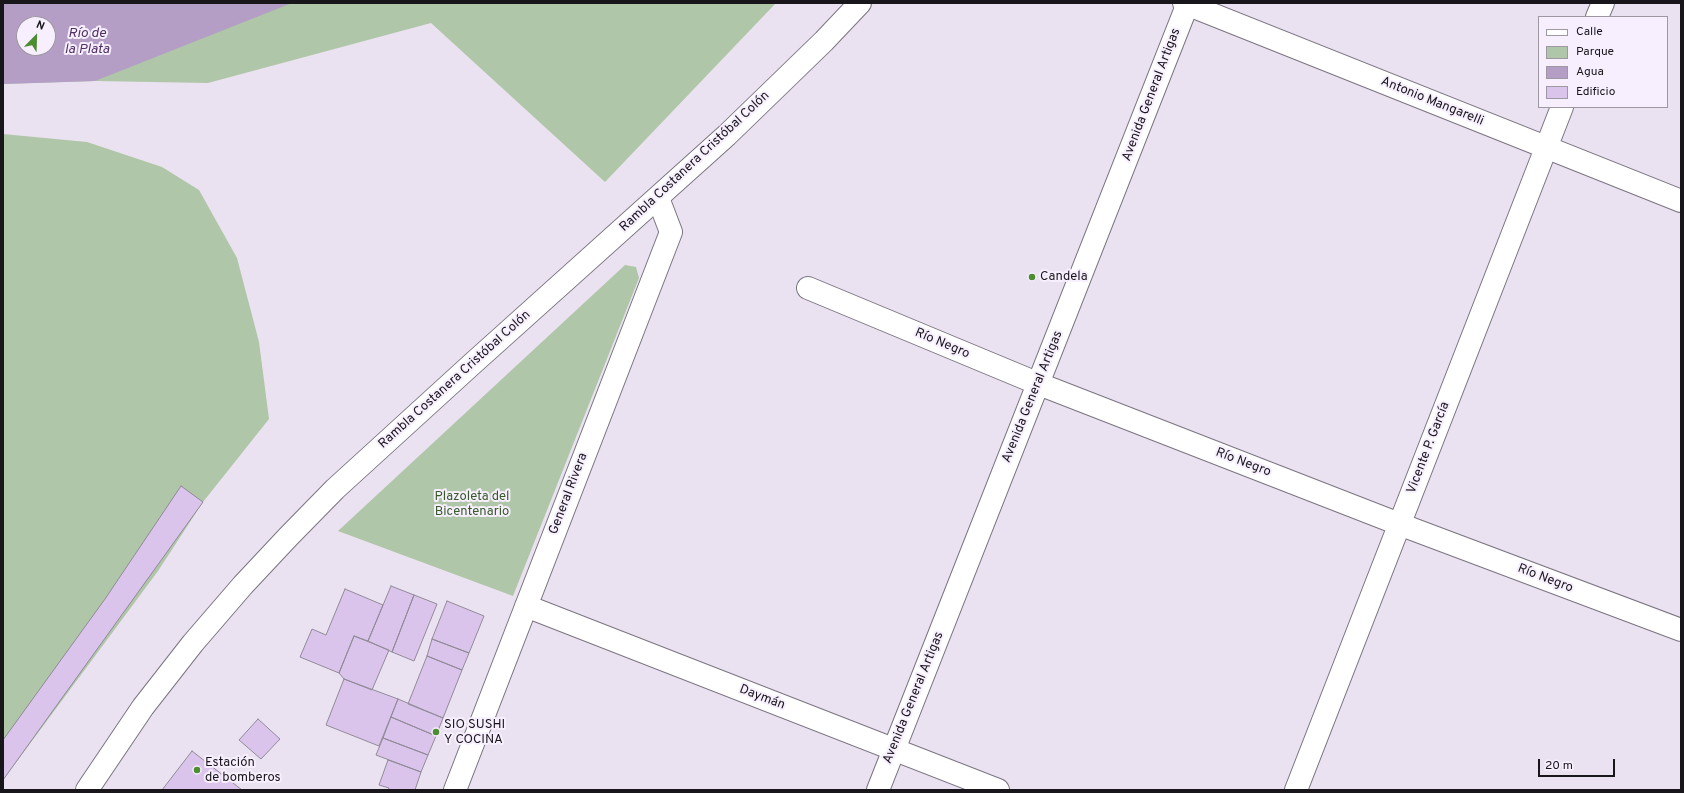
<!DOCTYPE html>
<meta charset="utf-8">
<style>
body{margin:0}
#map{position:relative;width:1684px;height:793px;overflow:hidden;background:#eae2f0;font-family:Overpass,sans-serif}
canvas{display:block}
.frame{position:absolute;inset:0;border:4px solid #18161b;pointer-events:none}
.legend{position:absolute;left:1538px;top:16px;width:130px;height:92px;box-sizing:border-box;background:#f7effe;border:1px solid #9e98a3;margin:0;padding:5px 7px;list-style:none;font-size:12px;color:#18161b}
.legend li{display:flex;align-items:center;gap:8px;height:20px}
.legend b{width:20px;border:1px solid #9e98a3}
.north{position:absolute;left:16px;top:16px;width:40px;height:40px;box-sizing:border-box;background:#f7effe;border:1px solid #9e98a3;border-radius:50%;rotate:23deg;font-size:11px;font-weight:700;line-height:16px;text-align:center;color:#18161b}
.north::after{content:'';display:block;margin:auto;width:14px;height:18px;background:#4c8d30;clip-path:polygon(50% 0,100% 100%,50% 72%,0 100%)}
.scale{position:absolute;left:1538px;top:759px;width:77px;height:18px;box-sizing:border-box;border:2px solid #18161b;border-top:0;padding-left:5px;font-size:12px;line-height:14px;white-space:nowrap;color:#18161b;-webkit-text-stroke:3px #f7effe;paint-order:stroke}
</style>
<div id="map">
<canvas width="1684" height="793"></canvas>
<div class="frame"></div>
<ul class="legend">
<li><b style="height:5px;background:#fff"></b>Calle</li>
<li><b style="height:11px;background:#b0c6a8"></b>Parque</li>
<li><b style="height:11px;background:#b49ec5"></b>Agua</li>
<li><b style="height:11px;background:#dac4ec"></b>Edificio</li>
</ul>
<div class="north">N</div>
<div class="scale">20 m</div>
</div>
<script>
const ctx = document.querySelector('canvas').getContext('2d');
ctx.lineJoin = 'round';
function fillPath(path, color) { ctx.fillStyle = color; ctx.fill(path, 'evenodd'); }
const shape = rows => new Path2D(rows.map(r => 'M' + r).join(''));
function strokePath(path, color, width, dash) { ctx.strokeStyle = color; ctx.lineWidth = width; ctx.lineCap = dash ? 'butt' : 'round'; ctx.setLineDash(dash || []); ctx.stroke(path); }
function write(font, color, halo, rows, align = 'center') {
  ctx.font = font + ' Overpass,sans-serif'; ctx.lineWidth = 4; ctx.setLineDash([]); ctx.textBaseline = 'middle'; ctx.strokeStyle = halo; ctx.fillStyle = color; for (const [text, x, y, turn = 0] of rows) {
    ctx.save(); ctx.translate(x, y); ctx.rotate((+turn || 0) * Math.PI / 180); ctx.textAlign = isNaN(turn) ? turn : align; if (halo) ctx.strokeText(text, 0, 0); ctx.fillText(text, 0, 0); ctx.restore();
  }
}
fillPath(shape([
 [3,3,776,3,605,182,431,23,208,83,95,81,3,84],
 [24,24,48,24,48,48,24,48],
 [3,134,87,142,162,167,199,190,237,258,259,342,269,419,203,502,158,571,3,780],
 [625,265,636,267,639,278,513,596,338,531]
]), '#b0c6a8');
fillPath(shape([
 [3,3,292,3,95,81,3,84],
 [24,24,48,24,48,48,24,48]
]), '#b49ec5');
const building = shape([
 [181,486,203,502,3,780,3,740,105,599,181,486],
 [391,586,414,595,392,652,368,641,391,586],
 [345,589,383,605,368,641,354,636,339,673,300,657,312,629,326,635,345,589],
 [414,595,437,604,414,661,392,652,414,595],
 [447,601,484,616,469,653,432,639,447,601],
 [354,636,389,650,372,690,344,679,339,673,354,636],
 [432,639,469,653,462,670,427,656,432,639],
 [427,656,462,670,443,718,408,704,427,656],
 [344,679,398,699,379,746,326,725,344,679],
 [398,699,443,718,436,736,391,717,398,699],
 [391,717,436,736,428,755,383,738,391,717],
 [258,719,280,739,261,759,239,740,258,719],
 [383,738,428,755,421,772,376,755,383,738],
 [192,751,242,790,162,790,192,751],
 [388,760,421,772,415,790,388,790,389,788,379,785,388,760]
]);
fillPath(building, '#dac4ec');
strokePath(building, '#918a97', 1);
const street = shape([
 [1184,3,1681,201],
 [1597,17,1603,3],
 [808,288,1039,384,1399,524,1681,630],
 [526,606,998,790],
 [455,790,671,232,658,198],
 [1296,790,1562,107]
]);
const secondary = shape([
 [87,790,143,707,193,643,243,585,288,537,335,489,471,365,727,135,824,41,860,3],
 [878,790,1188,3]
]);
strokePath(street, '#7b7480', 24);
strokePath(secondary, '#7b7480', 24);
strokePath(street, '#fff', 22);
strokePath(secondary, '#fff', 22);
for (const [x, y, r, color] of [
 [1032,277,4,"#4c8d30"],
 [436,732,4,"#4c8d30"],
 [197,770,4,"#4c8d30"]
]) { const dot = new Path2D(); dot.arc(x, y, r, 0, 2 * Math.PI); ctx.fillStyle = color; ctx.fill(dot); strokePath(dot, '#f7effe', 1.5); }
write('13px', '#18161b', '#f7effe', [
 ["Avenida General Artigas",1152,95,-69],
 ["Antonio Mangarelli",1432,102,22],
 ["Rambla Costanera Cristóbal Colón",695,162,-43],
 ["Río Negro",942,344,23],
 ["Rambla Costanera Cristóbal Colón",455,380,-42],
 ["Avenida General Artigas",1033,397,-68],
 ["Vicente P. García",1429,448,-69],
 ["Río Negro",1243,463,21],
 ["General Rivera",569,494,-69],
 ["Río Negro",1545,579,21],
 ["Daymán",762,698,21],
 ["Avenida General Artigas",914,698,-68]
]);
write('13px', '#18161b', '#f7effe', [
 ["Candela",1040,277],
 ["SIO SUSHI",444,725],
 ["Y COCINA",444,740],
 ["Estación",205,763],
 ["de bomberos",205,778]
], 'left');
write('13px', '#365b27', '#f7effe', [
 ["Plazoleta del",472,497],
 ["Bicentenario",472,512]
]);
write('italic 14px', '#4f3164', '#f7effe', [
 ["Río de",87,34],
 ["la Plata",87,50]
]);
</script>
